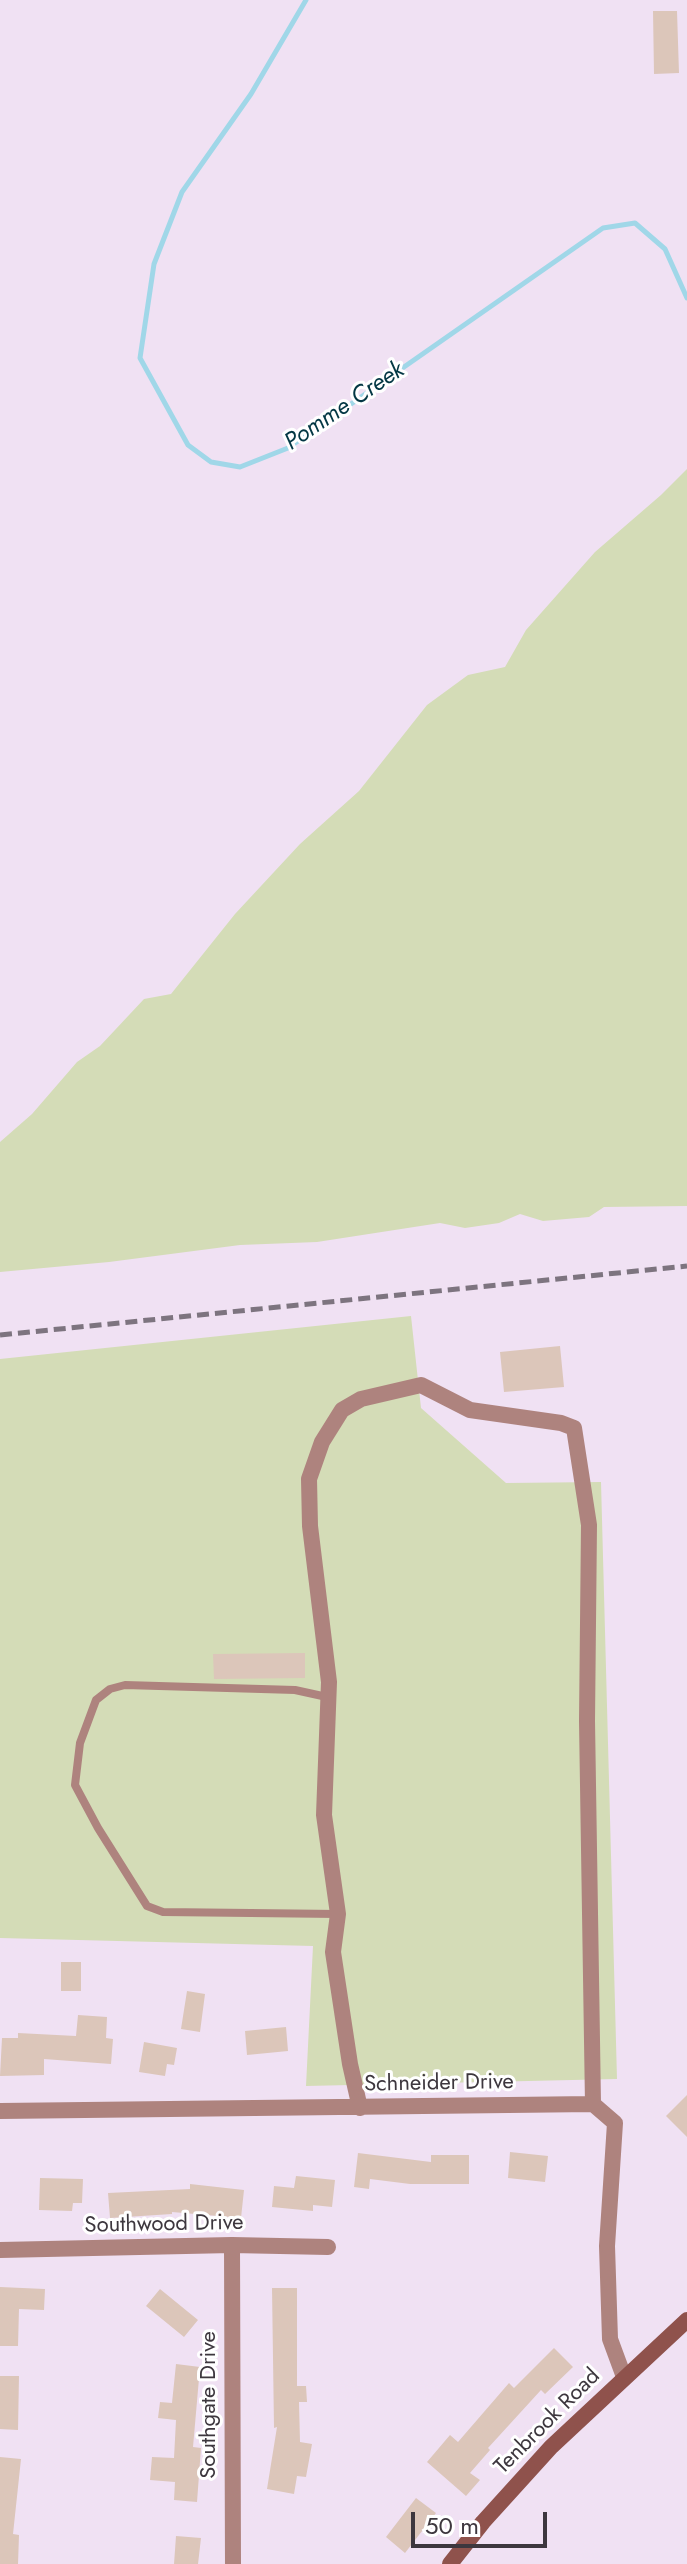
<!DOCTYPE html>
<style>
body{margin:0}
#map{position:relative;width:687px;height:2564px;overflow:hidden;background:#f0e1f3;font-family:Jost,sans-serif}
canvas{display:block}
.scale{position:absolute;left:411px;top:2512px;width:136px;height:36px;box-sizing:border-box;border:4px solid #3d373e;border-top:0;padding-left:10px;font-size:24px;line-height:28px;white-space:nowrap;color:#3d373e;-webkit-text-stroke:6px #fff;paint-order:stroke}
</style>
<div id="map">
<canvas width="687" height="2564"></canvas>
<div class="scale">50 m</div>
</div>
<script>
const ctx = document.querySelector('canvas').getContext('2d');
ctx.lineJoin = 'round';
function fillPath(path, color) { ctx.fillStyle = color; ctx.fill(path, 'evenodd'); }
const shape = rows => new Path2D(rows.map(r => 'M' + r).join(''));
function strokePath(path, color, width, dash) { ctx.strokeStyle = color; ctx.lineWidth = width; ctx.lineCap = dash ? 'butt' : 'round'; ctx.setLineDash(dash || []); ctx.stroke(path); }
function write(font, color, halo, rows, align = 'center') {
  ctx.font = font + ' Jost,sans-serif'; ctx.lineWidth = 6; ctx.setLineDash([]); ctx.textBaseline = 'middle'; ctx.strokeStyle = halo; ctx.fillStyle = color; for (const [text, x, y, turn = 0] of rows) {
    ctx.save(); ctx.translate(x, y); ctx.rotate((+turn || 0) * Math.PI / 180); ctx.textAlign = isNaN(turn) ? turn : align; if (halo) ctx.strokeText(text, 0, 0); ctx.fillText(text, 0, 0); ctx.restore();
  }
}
fillPath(shape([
 [687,469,687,1206,604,1207,589,1217,543,1221,520,1214,499,1223,465,1228,440,1223,317,1242,240,1245,109,1262,0,1272,0,1142,32,1114,77,1062,100,1046,144,999,171,994,235,914,300,844,359,791,427,705,468,675,505,667,526,630,595,552,661,495],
 [411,1316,421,1408,506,1483,601,1482,617,2079,306,2086,313,1946,0,1938,0,1359]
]), '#d4dcb7');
strokePath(shape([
 [306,0,251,94,182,192,154,264,140,358,188,445,211,462,240,467,288,448,603,228,635,223,665,249,687,298]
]), '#a0d7e8', 5);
fillPath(shape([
 [653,11,677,11,679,73,654,74],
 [560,1346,564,1387,504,1392,500,1352],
 [305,1653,305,1678,214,1679,213,1654],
 [61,1962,81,1962,81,1991,61,1991],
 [187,1991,205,1994,200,2032,181,2029],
 [78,2015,107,2017,106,2038,113,2039,111,2064,44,2059,44,2075,0,2076,2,2038,18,2038,18,2033,76,2036],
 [286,2027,288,2051,247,2055,245,2031],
 [144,2042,177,2048,174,2065,167,2064,165,2076,139,2072],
 [687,2095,687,2137,666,2116],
 [510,2152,548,2156,545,2182,508,2178],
 [358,2153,431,2162,431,2155,469,2155,469,2184,410,2184,370,2179,369,2189,354,2187],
 [296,2176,335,2180,332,2207,313,2205,313,2211,272,2207,274,2186,294,2188],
 [40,2178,83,2179,82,2203,73,2203,72,2211,39,2210],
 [190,2184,244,2190,241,2218,172,2212,172,2214,110,2218,108,2193,190,2189],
 [0,2287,45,2289,44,2310,19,2309,18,2346,0,2346],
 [272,2288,297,2288,297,2386,306,2386,307,2402,299,2402,300,2442,312,2444,306,2477,297,2476,294,2494,267,2489,277,2427,274,2428],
 [160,2289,198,2320,184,2337,146,2306],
 [554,2348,573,2367,545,2394,541,2390,488,2448,490,2450,470,2473,480,2480,466,2496,427,2462,450,2435,458,2442,509,2383,514,2388],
 [176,2364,200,2367,193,2447,201,2448,197,2502,174,2500,175,2482,150,2480,152,2457,174,2458,176,2420,158,2418,160,2402,172,2403],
 [0,2376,19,2376,18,2430,0,2429],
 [0,2457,21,2459,13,2534,19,2535,18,2564,0,2564],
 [416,2498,436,2513,405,2553,386,2537],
 [176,2536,201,2538,198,2564,174,2564]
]), '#dcc6ba');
strokePath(shape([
 [327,1697,295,1690,125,1685,110,1689,96,1700,80,1743,75,1785,98,1828,147,1906,163,1912,338,1914]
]), '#ae837e', 8);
strokePath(shape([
 [360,2108,350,2064,333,1952,338,1914,324,1815,329,1682,310,1526,309,1479,322,1442,342,1410,361,1399,421,1385,470,1410,561,1423,574,1428,589,1525,587,1721,593,2104],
 [0,2111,593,2104,615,2123,607,2246,610,2339,624,2377],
 [232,2245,233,2564],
 [0,2250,232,2245,328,2247]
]), '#ae837e', 16);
strokePath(shape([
 [450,2564,483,2522,551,2447,687,2320]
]), '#8f524c', 16);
strokePath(shape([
 [0,1335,687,1266]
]), '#7d747f', 5, [12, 6]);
write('22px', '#3d373e', '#fff', [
 ["Schneider Drive",439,2084,-1],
 ["Southwood Drive",164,2225,-1],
 ["Southgate Drive",210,2405,-90],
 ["Tenbrook Road",548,2422,-45]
]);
write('italic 24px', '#033744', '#fff', [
 ["Pomme Creek",345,407,-34]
]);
</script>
